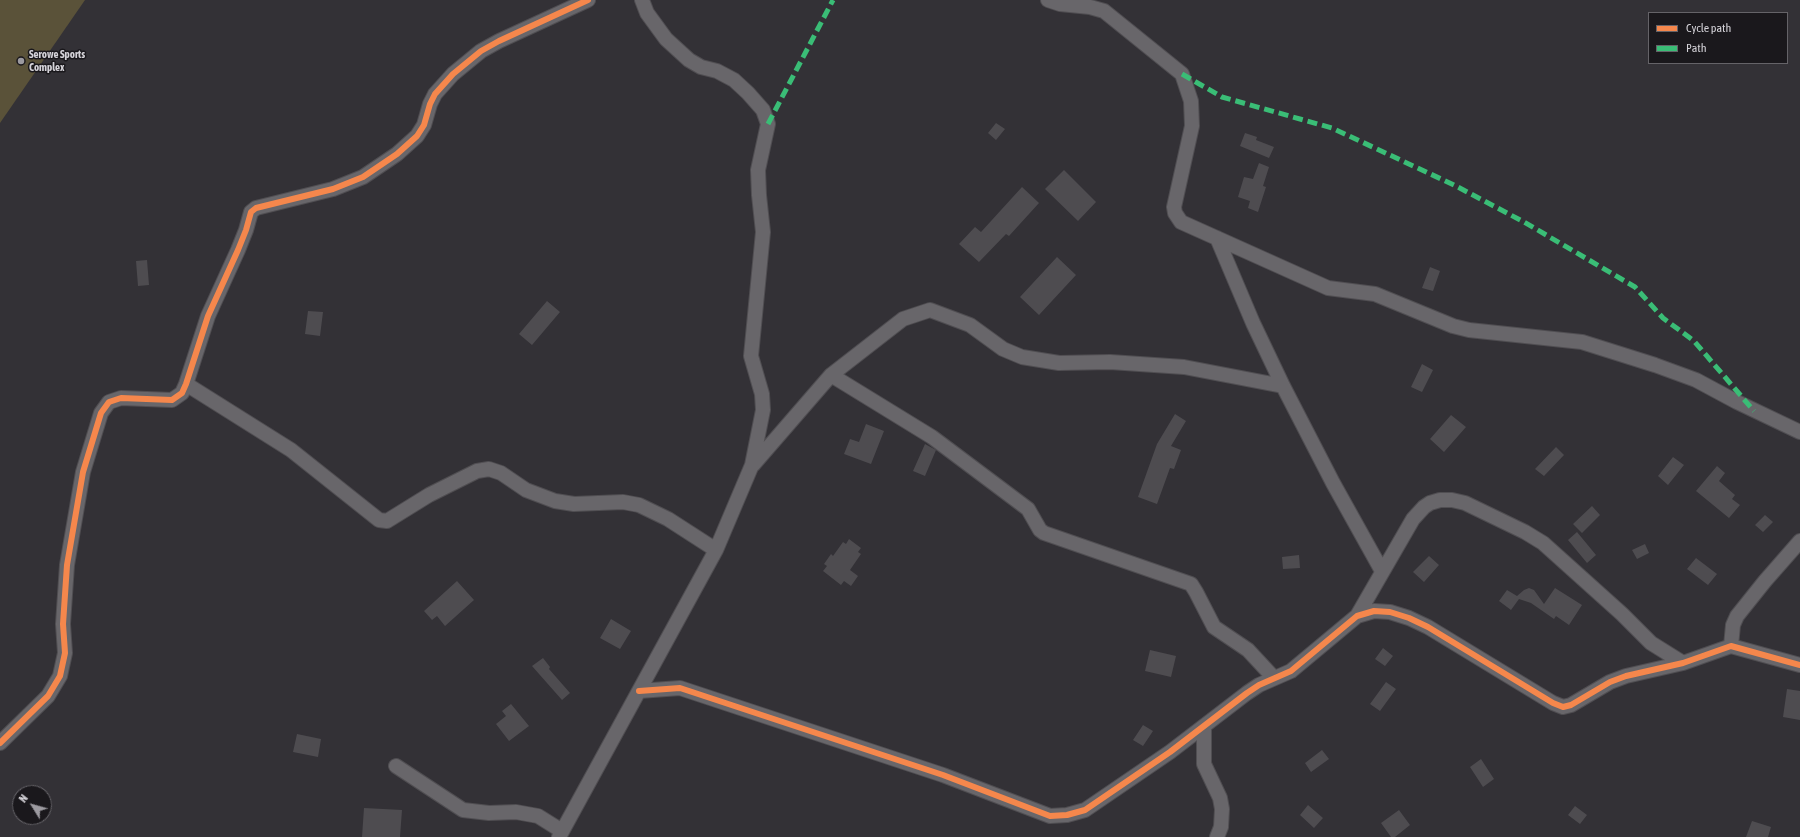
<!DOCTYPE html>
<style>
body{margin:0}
#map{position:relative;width:1800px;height:837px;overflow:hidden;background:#333136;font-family:"Asap Condensed",sans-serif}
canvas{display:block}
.legend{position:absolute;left:1648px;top:12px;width:140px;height:52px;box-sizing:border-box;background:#1a181c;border:1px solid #656368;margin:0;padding:5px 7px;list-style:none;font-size:12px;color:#d5d3d9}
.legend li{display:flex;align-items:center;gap:8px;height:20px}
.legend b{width:20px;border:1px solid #656368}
.north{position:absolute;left:12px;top:785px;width:40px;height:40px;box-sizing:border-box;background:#1a181c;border:1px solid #656368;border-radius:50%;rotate:307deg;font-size:11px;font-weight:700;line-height:16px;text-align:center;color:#d5d3d9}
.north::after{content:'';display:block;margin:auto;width:14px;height:18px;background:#9c9aa0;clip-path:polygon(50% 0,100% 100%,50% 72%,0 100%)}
</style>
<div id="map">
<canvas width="1800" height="837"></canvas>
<ul class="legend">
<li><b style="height:5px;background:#f5874c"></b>Cycle path</li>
<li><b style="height:5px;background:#3abd76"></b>Path</li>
</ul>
<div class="north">N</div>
</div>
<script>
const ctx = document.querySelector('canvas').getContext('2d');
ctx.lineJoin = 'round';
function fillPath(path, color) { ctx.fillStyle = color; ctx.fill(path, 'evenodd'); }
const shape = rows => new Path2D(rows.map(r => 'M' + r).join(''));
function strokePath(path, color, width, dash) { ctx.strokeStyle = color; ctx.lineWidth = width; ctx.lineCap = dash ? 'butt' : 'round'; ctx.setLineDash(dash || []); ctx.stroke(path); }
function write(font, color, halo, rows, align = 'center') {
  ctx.font = font + ' "Asap Condensed",sans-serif'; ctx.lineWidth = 3; ctx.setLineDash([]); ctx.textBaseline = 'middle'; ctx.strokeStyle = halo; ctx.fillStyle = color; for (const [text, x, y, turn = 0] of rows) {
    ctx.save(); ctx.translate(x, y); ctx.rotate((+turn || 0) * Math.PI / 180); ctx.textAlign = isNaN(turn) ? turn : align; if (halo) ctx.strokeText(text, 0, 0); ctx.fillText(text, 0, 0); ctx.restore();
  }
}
fillPath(shape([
 [0,0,85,0,0,123]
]), '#5a5239');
fillPath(shape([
 [996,123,1005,129,996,140,988,133],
 [1245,133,1257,137,1256,140,1274,147,1269,158,1240,146],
 [1259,163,1269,167,1263,186,1266,187,1258,212,1248,208,1250,201,1238,197,1244,177,1253,179],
 [1064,170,1096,202,1078,221,1045,189],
 [1022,187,1039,203,1009,236,1006,234,979,262,959,244,975,227,981,232],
 [1057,257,1076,275,1039,315,1020,297],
 [147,260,149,285,138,286,136,261],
 [1430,267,1440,271,1433,291,1422,288],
 [547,301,560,312,532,345,519,334],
 [308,311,323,312,320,336,305,334],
 [1422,364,1433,370,1422,392,1411,387],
 [1175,414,1186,421,1171,446,1181,450,1174,469,1170,468,1157,504,1138,497,1157,444],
 [1451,415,1466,427,1444,452,1430,439],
 [866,424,884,431,871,464,844,454,850,439,859,442],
 [925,444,936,450,925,476,913,471],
 [1556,447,1564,455,1544,476,1535,469],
 [1673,457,1684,465,1668,485,1658,476],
 [1717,466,1725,473,1719,481,1735,495,1732,499,1740,505,1729,518,1696,491],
 [1592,506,1600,515,1582,533,1573,524],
 [1765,515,1773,522,1763,532,1755,525],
 [1577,532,1596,555,1587,563,1568,540],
 [849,539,861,548,858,552,861,554,850,570,858,576,851,586,844,581,841,585,823,571,827,566,824,564,831,554,833,556,843,542,846,544],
 [1645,544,1649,553,1637,559,1632,550],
 [1299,555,1300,568,1283,569,1282,557],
 [1429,556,1439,565,1424,582,1413,572],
 [1696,558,1717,574,1708,585,1687,569],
 [457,581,474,600,445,626,437,616,432,620,424,611],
 [1529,588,1534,590,1544,604,1555,588,1582,605,1569,625,1556,616,1554,619,1531,603,1519,599,1511,610,1499,601,1507,590,1517,596,1524,590],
 [611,619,631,631,620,649,600,638],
 [1383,648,1393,656,1385,666,1375,659],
 [1150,650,1176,656,1171,677,1145,671],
 [543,658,550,667,549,669,570,693,562,700,532,666],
 [1386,682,1396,689,1380,711,1370,704],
 [1787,689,1800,691,1800,720,1783,717],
 [511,704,529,726,509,741,496,724,506,716,502,711],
 [1143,725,1153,731,1143,746,1133,740],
 [297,734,321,739,318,757,293,752],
 [1322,750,1329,759,1311,772,1305,763],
 [1481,759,1494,779,1483,787,1470,767],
 [1308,805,1323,818,1314,828,1300,815],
 [1575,806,1587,815,1580,824,1568,815],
 [364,808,402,810,400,837,362,837],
 [1399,810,1410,825,1395,837,1391,837,1381,823],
 [1752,821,1771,827,1768,837,1746,837]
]), '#4e4c50');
const minor = shape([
 [1048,0,1060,4,1090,7,1104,11,1182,74,1191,101,1192,126,1174,207,1175,213,1181,222,1328,288,1375,294,1453,326,1469,330,1582,342,1655,365,1696,380,1737,402,1800,432],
 [1217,238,1253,323,1283,386,1333,483,1382,571],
 [831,375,932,437,1028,509,1040,530,1044,533,1191,584,1196,592,1214,627,1248,650,1274,678],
 [186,384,291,450,379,520,387,521,429,495,477,471,489,469,501,473,526,490,555,501,574,504,623,502,639,505,668,519,716,550],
 [753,465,831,375,903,319,930,310,970,325,1003,349,1022,357,1059,363,1110,362,1184,367,1283,386],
 [1357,616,1413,519,1424,507,1430,503,1440,500,1452,500,1465,503,1525,532,1543,543,1622,614,1651,643,1683,663],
 [1731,646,1733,625,1737,616,1765,581,1800,541],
 [639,691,680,688,943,775,1050,816,1067,815,1085,810,1170,752,1247,693,1259,685,1291,671,1357,616,1374,611,1390,612,1409,618,1428,627,1553,703,1563,707,1571,705,1610,682,1626,676,1683,663,1731,646,1800,665],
 [1204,727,1204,764,1220,798,1222,809,1221,827,1217,837],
 [0,743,48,696,60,676,65,653,63,624,67,565,83,472,101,413,109,402,121,398,172,400,182,393,186,384,208,316,238,250,246,230,251,212,256,208,333,189,363,177,397,154,417,136,424,125,430,104,435,94,453,74,481,51,499,41,588,0],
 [396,766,463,810,489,813,516,812,538,816,562,831],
 [559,837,716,550,752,465,763,410,762,394,751,356,763,232,759,195,758,170,768,124,763,110,748,93,734,80,717,71,701,67,689,60,666,39,647,13,642,0]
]);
strokePath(minor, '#504e52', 16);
strokePath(minor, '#68666a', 14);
strokePath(shape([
 [1182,74,1222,97,1332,128,1454,185,1524,222,1635,287,1663,318,1694,341,1754,411],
 [768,124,833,0]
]), '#3abd76', 5, [10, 5]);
strokePath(shape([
 [639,691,680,688,943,775,1050,816,1067,815,1085,810,1170,752,1247,693,1259,685,1291,671,1357,616,1374,611,1390,612,1409,618,1428,627,1553,703,1563,707,1571,705,1610,682,1626,676,1683,663,1731,646,1800,665],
 [0,743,48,696,60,676,65,653,63,624,67,565,83,472,101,413,109,402,121,398,172,400,182,393,186,384,208,316,238,250,246,230,251,212,256,208,333,189,363,177,397,154,417,136,424,125,430,104,435,94,453,74,481,51,499,41,588,0]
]), '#f5874c', 6);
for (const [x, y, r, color] of [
 [21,61,4,"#9c9aa0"]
]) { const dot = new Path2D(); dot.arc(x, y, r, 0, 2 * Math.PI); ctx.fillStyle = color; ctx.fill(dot); strokePath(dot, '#1a181c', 1.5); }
write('bold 11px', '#d5d3d9', '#1a181c', [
 ["Serowe Sports",29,55],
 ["Complex",29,68]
], 'left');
</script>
